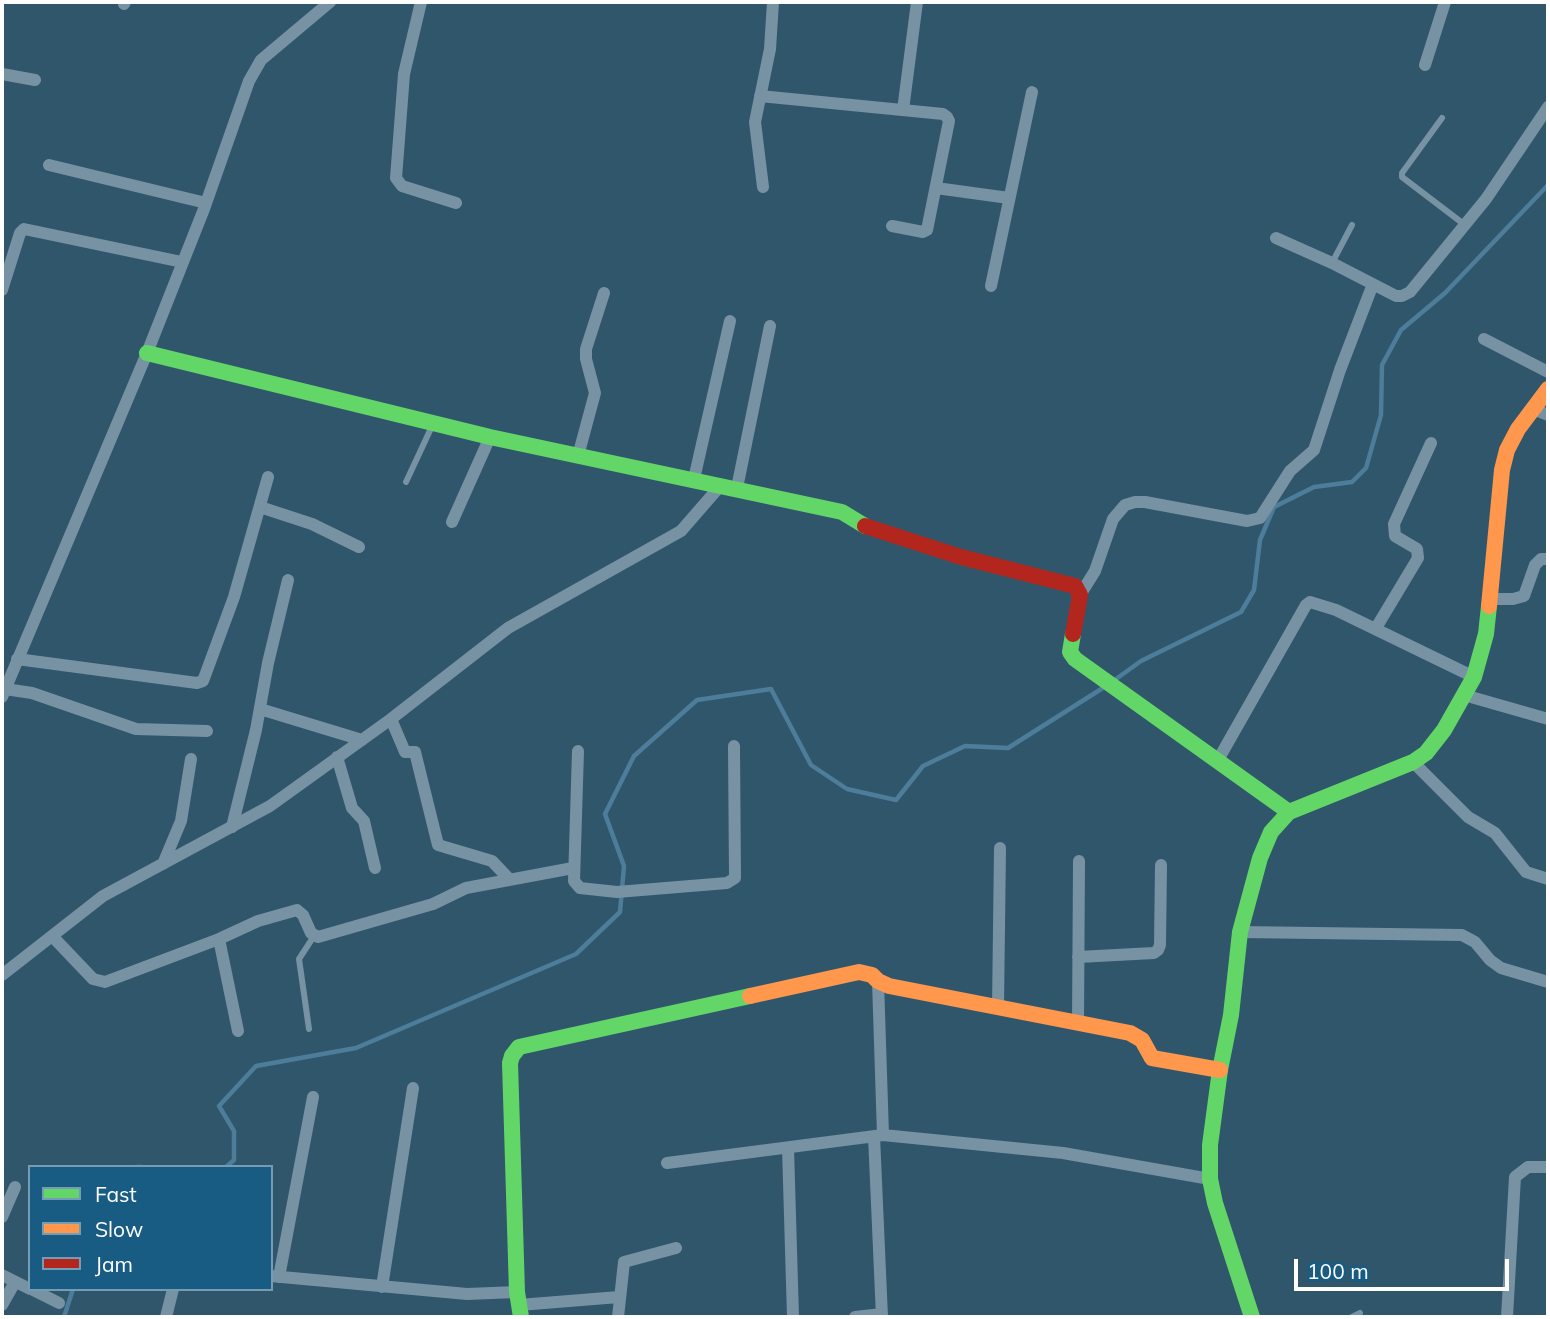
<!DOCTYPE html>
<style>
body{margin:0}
#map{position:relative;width:1550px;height:1319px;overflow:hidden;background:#30566c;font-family:Mulish,sans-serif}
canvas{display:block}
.frame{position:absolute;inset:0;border:4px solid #fff;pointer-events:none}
.legend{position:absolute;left:28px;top:1165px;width:245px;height:126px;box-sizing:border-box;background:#185c84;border:2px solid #749db5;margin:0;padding:9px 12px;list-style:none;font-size:21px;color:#fff}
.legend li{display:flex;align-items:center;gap:14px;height:35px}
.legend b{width:35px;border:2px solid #749db5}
.scale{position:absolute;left:1294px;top:1259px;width:215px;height:32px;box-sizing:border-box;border:4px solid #fff;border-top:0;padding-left:9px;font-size:21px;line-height:24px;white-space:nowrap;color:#fff;-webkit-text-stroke:5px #185c84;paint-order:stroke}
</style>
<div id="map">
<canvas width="1550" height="1319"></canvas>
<div class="frame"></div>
<ul class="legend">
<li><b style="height:9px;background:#63d668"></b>Fast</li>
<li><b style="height:9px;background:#ff974d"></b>Slow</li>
<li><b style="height:9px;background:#b3261e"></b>Jam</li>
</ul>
<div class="scale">100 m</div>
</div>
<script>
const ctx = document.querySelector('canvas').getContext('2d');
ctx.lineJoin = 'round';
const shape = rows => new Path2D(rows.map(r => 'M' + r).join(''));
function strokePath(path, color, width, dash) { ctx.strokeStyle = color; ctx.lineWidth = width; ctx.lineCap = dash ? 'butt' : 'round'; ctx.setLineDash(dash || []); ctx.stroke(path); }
strokePath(shape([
 [1116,679,1141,661,1241,612,1254,590,1260,540,1274,507,1314,487,1352,482,1366,468,1381,415,1382,365,1401,330,1445,293,1548,185],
 [136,1167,142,1167],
 [226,1167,234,1160,234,1131,219,1106,256,1066,356,1048,576,954,620,912,624,866,605,814,634,756,697,700,771,689,811,765,847,789,896,800,923,766,965,746,1008,748,1106,686],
 [64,1317,73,1289]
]), '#4d7d9a', 4.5);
strokePath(shape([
 [1442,118,1402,173,1402,177,1465,225],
 [1332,263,1352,225],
 [406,482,433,424],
 [309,1029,299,959,314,936],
 [1352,1317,1360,1313]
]), '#7792a2', 6);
strokePath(shape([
 [421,2,404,74,396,178,402,186,456,203],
 [124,4,125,2],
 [1425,65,1445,2],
 [2,74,35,80],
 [760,96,943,114,947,117,949,121,927,230,923,232,892,226],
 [903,110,917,2],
 [49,165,206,203],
 [763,187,755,122,770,49,773,2],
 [936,188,1009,198],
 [1276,238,1332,263,1396,296,1402,296,1410,292,1486,199,1548,107],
 [991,286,1032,92],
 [2,290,20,233,24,229,182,262],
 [1484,339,1548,372],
 [1533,409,1548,415],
 [578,456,595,393,586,359,586,349,604,293],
 [694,479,730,321],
 [737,488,770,326],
 [260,507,312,524,359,547],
 [452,522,490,437],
 [1080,595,1095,571,1113,519,1125,505,1135,502,1145,502,1247,521,1260,518,1290,471,1314,450,1340,370,1373,284],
 [1490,599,1513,599,1524,596,1535,565,1541,559,1548,559],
 [1376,628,1418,558,1417,549,1395,536,1394,524,1431,443],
 [17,659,197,683,203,681,234,597,268,477],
 [5,689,32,693,136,729,207,731],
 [1464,695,1548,719],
 [2,697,147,353,204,209,249,81,261,60,330,2],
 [260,709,362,740],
 [391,719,405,752,415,752,438,845,492,861,510,880],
 [578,751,574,881,580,888,617,892,727,883,735,878,734,746],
 [337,757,352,808,364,821,375,868],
 [1218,760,1306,605,1310,602,1336,610,1474,677],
 [1413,762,1468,817,1495,833,1526,872,1548,879],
 [232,827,256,730,268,663,288,580],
 [163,864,181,821,191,759],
 [1240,932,1462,935,1475,942,1490,960,1501,968,1548,982],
 [53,937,93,979,105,982,219,939,258,921,297,910,303,915,311,933,318,937,433,904,466,888,573,868],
 [219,939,238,1031],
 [1078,957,1154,953,1158,950,1160,945,1161,865],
 [2,975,103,896,270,806,391,719,508,628,681,531,721,485],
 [878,981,883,1135],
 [998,1007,1000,848],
 [1078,1023,1079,861],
 [874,1136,882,1317],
 [788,1148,793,1317],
 [667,1163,883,1135,1063,1153,1210,1179],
 [2,1217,15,1187],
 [2,1275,30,1289],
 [271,1276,467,1294,517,1292],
 [279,1277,313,1097],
 [382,1287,413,1088],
 [31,1289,59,1303],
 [2,1305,15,1282],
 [519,1305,619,1297],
 [166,1317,173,1289],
 [618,1317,624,1262,676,1248],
 [855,1317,882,1314],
 [1507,1317,1515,1177,1528,1167,1548,1167]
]), '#7792a2', 12);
strokePath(shape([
 [147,353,490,437,842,512,865,526],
 [1073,634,1070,652,1075,659,1289,812],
 [521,1317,517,1292,510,1063,512,1056,519,1047,750,996],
 [1252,1317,1215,1203,1210,1179,1210,1145,1220,1070,1231,1015,1240,932,1260,858,1271,832,1289,812,1413,762,1426,753,1444,730,1474,677,1486,634,1489,606]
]), '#63d668', 16);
strokePath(shape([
 [1489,606,1502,470,1507,450,1518,429,1548,389],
 [750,996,859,972,872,975,878,981,889,986,1130,1033,1142,1040,1152,1058,1220,1070]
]), '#ff974d', 16);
strokePath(shape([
 [865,526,961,557,1075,586,1080,595,1073,634]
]), '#b3261e', 16);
</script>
